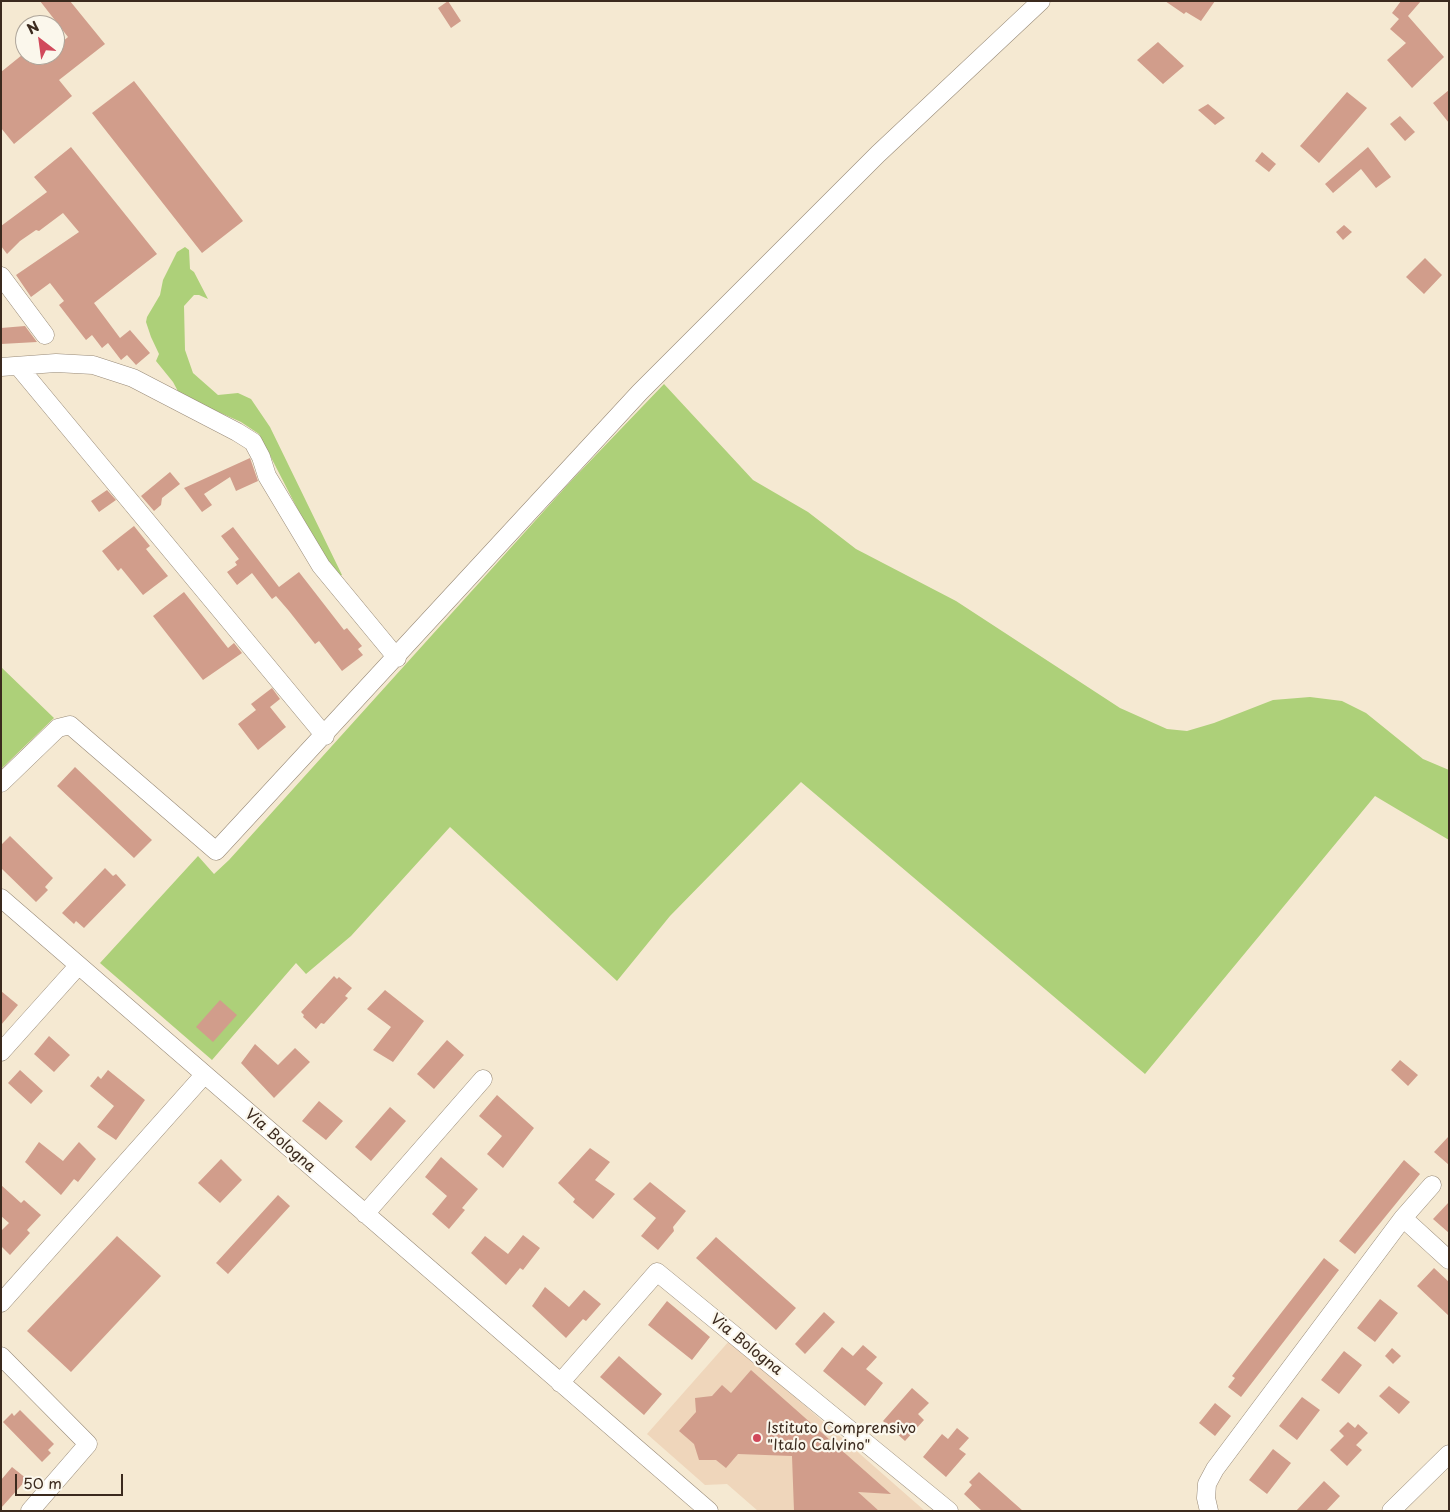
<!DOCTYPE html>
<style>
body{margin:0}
#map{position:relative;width:1450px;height:1512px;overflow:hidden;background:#f5e9d2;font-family:"Playpen Sans",sans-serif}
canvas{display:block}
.frame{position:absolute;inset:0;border:2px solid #3b2a1e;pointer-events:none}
.north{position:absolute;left:15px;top:15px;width:50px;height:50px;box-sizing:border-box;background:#fbf7ec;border:1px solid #aea59a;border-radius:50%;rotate:330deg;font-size:14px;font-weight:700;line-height:20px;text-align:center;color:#3b2a1e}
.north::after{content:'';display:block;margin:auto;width:18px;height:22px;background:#d1495b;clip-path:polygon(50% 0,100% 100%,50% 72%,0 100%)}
.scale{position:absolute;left:15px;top:1474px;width:108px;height:22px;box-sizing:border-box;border:2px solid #3b2a1e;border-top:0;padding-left:6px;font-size:15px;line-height:18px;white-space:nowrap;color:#3b2a1e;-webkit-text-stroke:4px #fbf7ec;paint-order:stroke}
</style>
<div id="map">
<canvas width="1450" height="1512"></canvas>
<div class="frame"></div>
<div class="north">N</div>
<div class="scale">50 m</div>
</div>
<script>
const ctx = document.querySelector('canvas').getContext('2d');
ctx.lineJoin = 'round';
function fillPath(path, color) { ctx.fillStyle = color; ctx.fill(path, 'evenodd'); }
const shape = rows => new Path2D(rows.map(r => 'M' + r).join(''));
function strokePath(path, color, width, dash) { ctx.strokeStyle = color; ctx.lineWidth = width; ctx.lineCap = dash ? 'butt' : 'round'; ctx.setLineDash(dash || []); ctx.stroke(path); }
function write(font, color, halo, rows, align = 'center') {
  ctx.font = font + ' "Playpen Sans",sans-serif'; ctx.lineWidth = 4.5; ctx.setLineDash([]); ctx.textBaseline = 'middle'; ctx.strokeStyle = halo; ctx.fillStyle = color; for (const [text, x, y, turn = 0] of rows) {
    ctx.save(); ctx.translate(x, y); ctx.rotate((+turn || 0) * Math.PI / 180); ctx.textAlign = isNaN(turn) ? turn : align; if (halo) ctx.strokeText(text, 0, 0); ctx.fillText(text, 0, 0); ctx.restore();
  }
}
fillPath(shape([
 [730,1340,925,1511,758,1511,727,1484,705,1485,647,1434]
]), '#efd6bb');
fillPath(shape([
 [185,247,189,250,190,269,194,272,208,299,199,295,194,295,184,306,185,350,193,373,218,395,238,393,251,399,270,427,342,575,338,577,315,543,259,434,241,422,180,395,173,382,156,361,159,354,151,337,146,322,147,317,160,295,163,280,177,252],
 [664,384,753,480,808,512,856,549,956,601,1120,708,1167,729,1187,731,1214,723,1273,700,1310,697,1342,701,1366,713,1423,759,1449,770,1449,840,1375,796,1145,1074,801,782,670,916,617,981,450,827,351,936,306,974,296,963,212,1060,100,963,198,856,214,874,229,860,571,481],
 [1,667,54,718,1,769]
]), '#add079');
fillPath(shape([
 [40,1,70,1,105,44,59,80,72,96,14,144,1,128,1,72,22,55,55,55,55,48,68,37],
 [448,1,461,21,451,28,438,8],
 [1165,1,1215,1,1201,21,1186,12,1184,14],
 [1401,1,1421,1,1408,16,1444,57,1412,88,1387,60,1406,43,1390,29,1399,19,1392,13],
 [1158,42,1184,66,1163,84,1137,60],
 [134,81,243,221,202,253,92,113],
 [1449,90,1449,123,1433,103],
 [1347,92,1367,108,1319,163,1300,146],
 [1208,104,1225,118,1215,125,1198,110],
 [1400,116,1415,132,1405,141,1390,124],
 [71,147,157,254,94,303,120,338,130,330,150,353,136,365,127,355,121,360,108,343,102,348,92,335,86,340,59,305,64,301,50,283,31,297,16,275,79,232,63,213,39,231,36,230,20,241,7,254,1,246,1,226,47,192,34,177],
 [1368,147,1391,177,1376,188,1361,169,1333,193,1325,184],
 [1262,152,1276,164,1269,172,1255,161],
 [1344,225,1352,232,1343,240,1336,232],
 [1425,258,1442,275,1424,294,1406,277],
 [25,326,37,342,1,344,1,328],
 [250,458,258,481,236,491,230,477,204,494,212,505,202,512,184,488],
 [170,472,180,484,162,498,161,505,154,511,141,496],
 [107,490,116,500,99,512,91,501],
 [134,526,150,546,146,549,168,576,143,595,121,568,118,571,102,551],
 [233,527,279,587,299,572,344,630,347,628,362,646,358,649,363,655,342,671,319,641,315,644,289,611,276,596,272,599,252,573,237,585,227,572,237,565,235,562,239,559,221,536],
 [184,592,228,648,234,643,242,653,203,680,153,616],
 [272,688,280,699,270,707,286,727,258,750,238,724,256,710,251,704],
 [75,767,152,840,134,858,57,786],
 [10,836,53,878,45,887,48,890,36,902,1,868,1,845],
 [105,868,113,876,116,874,126,885,84,928,76,921,74,924,62,913],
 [334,976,337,979,339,977,352,988,345,996,348,998,324,1024,321,1023,316,1029,303,1017,304,1015,301,1012],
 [385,990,424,1021,393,1062,373,1050,391,1027,367,1009],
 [1,991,18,1005,1,1025],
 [220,1000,237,1015,213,1042,196,1027],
 [49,1036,70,1055,54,1072,34,1054],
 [447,1040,464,1055,434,1089,417,1074],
 [255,1044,278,1065,295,1048,310,1062,274,1098,241,1063],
 [1400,1060,1418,1075,1408,1086,1391,1070],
 [20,1070,43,1091,31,1104,8,1083],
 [108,1070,145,1100,116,1140,97,1127,114,1106,90,1086,98,1076,101,1079],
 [497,1095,534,1128,503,1168,487,1154,502,1136,479,1116],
 [319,1101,343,1121,326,1140,302,1121],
 [390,1107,406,1121,371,1161,355,1147],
 [1449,1136,1449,1165,1434,1152],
 [39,1142,63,1161,79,1142,96,1159,78,1182,74,1179,61,1195,25,1162],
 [590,1148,610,1162,595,1180,615,1194,593,1219,573,1202,575,1199,558,1183],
 [441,1157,478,1189,462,1208,465,1210,449,1229,432,1214,447,1196,425,1177],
 [221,1159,242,1180,220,1203,198,1183],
 [1404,1160,1420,1174,1355,1254,1339,1241],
 [650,1182,686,1211,673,1227,674,1231,658,1250,641,1236,656,1218,633,1199],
 [1,1185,21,1203,24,1200,41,1215,27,1230,30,1233,10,1255,1,1246,1,1231,9,1223,1,1216],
 [278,1195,290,1206,228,1274,216,1263],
 [1449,1202,1449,1233,1433,1219],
 [523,1235,540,1248,523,1270,520,1268,506,1285,471,1253,485,1236,508,1254],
 [117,1236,161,1276,71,1372,27,1331],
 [716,1237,796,1308,776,1330,696,1258],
 [1324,1258,1339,1270,1241,1397,1228,1387,1235,1378,1232,1376],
 [1434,1268,1449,1282,1449,1316,1417,1286],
 [545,1287,569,1307,584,1290,601,1304,586,1321,583,1319,566,1338,532,1306],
 [1380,1299,1398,1313,1375,1342,1357,1328],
 [667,1301,710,1337,692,1360,648,1325],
 [824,1312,835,1322,805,1354,795,1344],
 [863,1345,877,1357,866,1369,883,1383,865,1406,823,1371,842,1347,853,1356],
 [1392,1348,1401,1356,1393,1364,1385,1356],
 [1344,1351,1362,1365,1339,1394,1321,1380],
 [619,1356,662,1394,644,1415,600,1377],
 [751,1370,891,1494,858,1492,879,1511,794,1511,792,1456,738,1454,726,1468,716,1460,699,1460,694,1444,679,1431,696,1412,695,1398,712,1396,722,1385,731,1393],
 [1389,1386,1410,1402,1399,1414,1379,1396],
 [912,1388,929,1403,918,1414,924,1420,905,1441,883,1421],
 [1302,1397,1320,1410,1297,1440,1279,1426],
 [1215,1403,1231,1416,1215,1436,1199,1423],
 [20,1410,54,1444,48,1450,51,1453,42,1462,3,1422,12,1413,14,1416],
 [1348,1422,1355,1428,1358,1424,1368,1433,1356,1445,1362,1450,1347,1466,1330,1450,1344,1436,1339,1431],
 [957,1428,969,1438,959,1449,966,1454,946,1477,923,1457,942,1434,948,1439],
 [1273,1449,1291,1463,1267,1494,1249,1480],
 [12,1467,27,1479,1,1508,1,1480],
 [979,1472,1023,1511,982,1511,964,1494,972,1485,969,1482],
 [1324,1481,1340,1496,1326,1511,1296,1511]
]), '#d19d8b');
const street = shape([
 [1,276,45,335],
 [18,366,325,736],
 [1,367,56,363,93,365,133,378,237,432,253,442,261,457,267,476,321,566,397,658],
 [1,783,58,728,70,725,216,851,640,392,878,154,1041,1],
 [1,898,709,1511],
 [1,1052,78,966],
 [365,1214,483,1079],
 [1403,1218,1449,1260],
 [1,1303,204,1075],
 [1,1356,88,1444,30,1511],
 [560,1383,657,1272,949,1511],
 [1209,1511,1206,1498,1207,1484,1215,1469,1403,1218,1432,1185],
 [1391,1511,1449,1454]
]);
strokePath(street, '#988a78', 19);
strokePath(street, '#fff', 18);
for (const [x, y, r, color] of [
 [757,1438,5,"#d1495b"]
]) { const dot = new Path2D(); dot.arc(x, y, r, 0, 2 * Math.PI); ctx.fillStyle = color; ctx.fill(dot); strokePath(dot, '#fbf7ec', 2); }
write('15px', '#3b2a1e', '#fbf7ec', [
 ["Via Bologna",280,1141,41],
 ["Via Bologna",746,1345,39]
]);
write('15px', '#3b2a1e', '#fbf7ec', [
 ["Istituto Comprensivo",767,1429],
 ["\"Italo Calvino\"",767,1446]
], 'left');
</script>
